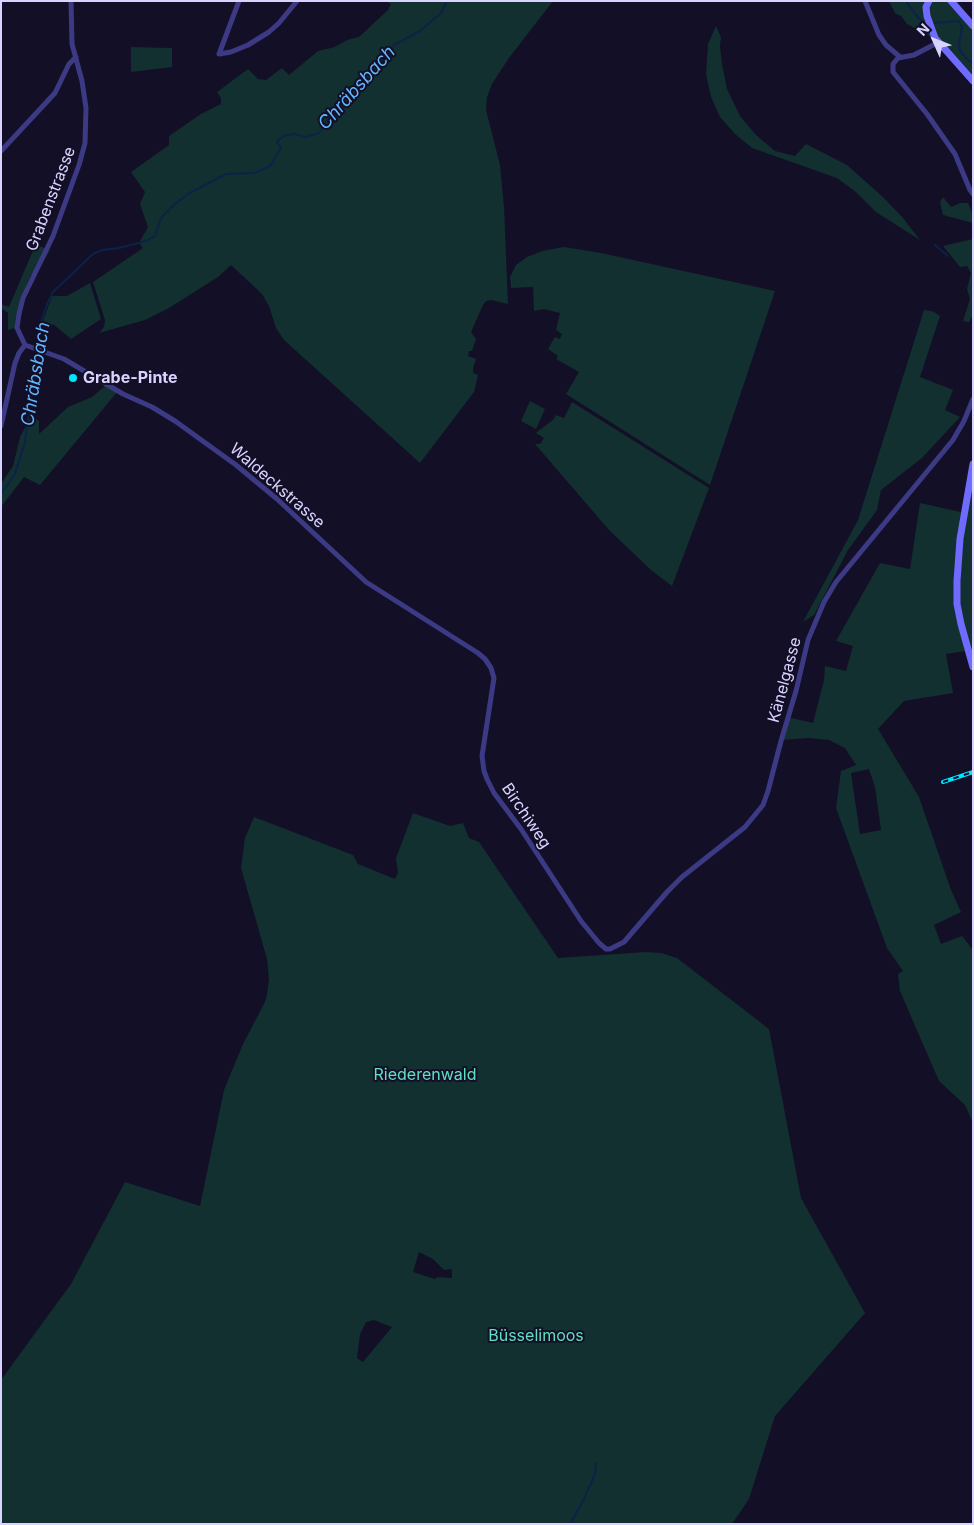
<!DOCTYPE html>
<meta charset="utf-8">
<style>
body{margin:0}
#map{position:relative;width:974px;height:1525px;overflow:hidden;background:#130f26;font-family:Inter,sans-serif}
canvas{display:block}
.frame{position:absolute;inset:0;border:2px solid #d9d4ff;pointer-events:none}
.north{position:absolute;left:909px;top:15px;width:50px;height:50px;-webkit-text-stroke:4px #130f26;paint-order:stroke;rotate:314deg;font-size:14px;font-weight:700;line-height:20px;text-align:center;color:#d9d4ff}
.north::after{content:'';display:block;margin:auto;width:18px;height:22px;background:#d9d4ff;clip-path:polygon(50% 0,100% 100%,50% 72%,0 100%)}
</style>
<div id="map">
<canvas width="974" height="1525"></canvas>
<div class="frame"></div>
<div class="north">N</div>
</div>
<script>
const ctx = document.querySelector('canvas').getContext('2d');
ctx.lineJoin = 'round';
function fillPath(path, color) { ctx.fillStyle = color; ctx.fill(path, 'evenodd'); }
const shape = rows => new Path2D(rows.map(r => 'M' + r).join(''));
function strokePath(path, color, width, dash) { ctx.strokeStyle = color; ctx.lineWidth = width; ctx.lineCap = dash ? 'butt' : 'round'; ctx.setLineDash(dash || []); ctx.stroke(path); }
function write(font, color, halo, rows, align = 'center') {
  ctx.font = font + ' Inter,sans-serif'; ctx.lineWidth = 4; ctx.setLineDash([]); ctx.textBaseline = 'middle'; ctx.strokeStyle = halo; ctx.fillStyle = color; for (const [text, x, y, turn = 0] of rows) {
    ctx.save(); ctx.translate(x, y); ctx.rotate((+turn || 0) * Math.PI / 180); ctx.textAlign = isNaN(turn) ? turn : align; if (halo) ctx.strokeText(text, 0, 0); ctx.fillText(text, 0, 0); ctx.restore();
  }
}
fillPath(shape([
 [386,1,553,1,509,58,492,84,487,97,486,110,500,165,504,207,508,304,491,300,486,301,483,305,471,332,476,339,472,351,469,351,468,356,476,359,473,368,473,373,478,375,474,392,420,463,284,340,276,328,269,306,262,294,231,265,218,277,169,308,145,320,99,333,104,327,105,320,93,282,143,248,139,243,148,227,140,204,145,192,131,172,169,145,169,136,201,114,221,104,221,98,217,92,248,69,258,79,266,80,282,68,289,75,318,51,335,47,347,40,359,37,388,10,391,4],
 [889,1,960,1,953,8,973,31,973,75,945,45,907,24,901,16,895,13],
 [716,26,721,37,720,46,722,64,727,89,740,116,756,135,775,151,795,156,806,144,847,165,884,198,903,218,920,240,876,212,856,192,837,178,752,148,735,134,720,117,711,97,706,74,708,44],
 [131,47,172,48,172,67,131,72],
 [943,197,951,207,960,203,968,203,973,215,973,223,943,215,940,202],
 [973,239,973,315,969,322,963,321,970,299,967,289,971,273,967,266,960,267,943,246],
 [39,246,50,250,35,276,31,275,26,286,21,298,15,328,8,330,8,313,1,308,1,304,9,307,34,248],
 [564,247,601,253,775,291,710,485,566,394,579,372,556,359,558,356,548,349,555,337,560,339,562,334,556,330,560,313,544,309,534,311,533,287,511,288,510,277,516,265,527,257,542,251],
 [90,283,101,319,71,339,53,324,48,328,41,327,52,296,67,296],
 [924,310,932,311,940,316,920,377,953,390,945,410,960,417,922,458,881,490,877,510,848,550,814,615,803,622,858,520],
 [107,384,118,391,40,485,24,477,1,507,1,484,13,466,20,437,32,415,39,421,39,434,68,407,92,397],
 [530,401,545,409,536,429,521,421],
 [572,402,709,488,672,586,652,571,609,530,535,444,540,444,544,438,536,433,538,431,553,420,556,415,564,418],
 [973,477,973,656,963,624,959,597,963,540],
 [920,503,961,512,955,581,965,651,946,654,953,693,904,701,878,729,919,797,951,890,961,912,934,925,941,944,962,936,973,950,973,1123,965,1105,939,1081,900,991,898,974,903,971,887,948,836,808,841,771,856,765,845,748,829,740,809,738,781,740,787,717,813,723,824,680,825,666,846,671,853,646,836,641,880,563,910,569],
 [869,769,875,787,881,830,860,834,851,773],
 [413,813,450,826,463,823,469,838,479,842,558,958,646,952,661,953,677,958,769,1029,801,1198,865,1313,775,1416,749,1499,732,1524,1,1524,1,1380,71,1284,125,1182,200,1206,224,1090,243,1044,265,1002,267,994,269,980,267,959,241,868,245,838,254,817,353,855,358,864,395,879,398,873,396,858],
 [419,1252,433,1259,444,1270,452,1269,452,1278,437,1277,435,1279,413,1272],
 [374,1320,392,1327,363,1362,357,1358,360,1334,366,1322]
]), '#12302f');
strokePath(shape([
 [906,1,916,15,925,24,928,23],
 [933,23,959,21,962,27,959,44,960,51,968,60,973,63],
 [935,245,948,256],
 [1,494,15,474,25,442,31,398,39,362,38,345,39,328,48,302,53,292,93,254,102,250,119,248,146,241,155,236,161,218,175,204,188,194,226,174,255,173,270,166,281,148,277,142,283,136,294,134,306,137,319,133,327,121,352,100,371,79,394,45,420,31,441,13,447,1],
 [570,1524,583,1501,595,1474,596,1463]
]), '#0c2248', 2);
strokePath(shape([
 [865,1,879,35,886,45,900,57],
 [939,42,914,55,898,58,893,64,893,72,927,114,955,154,970,190,973,194],
 [219,54,231,52,248,45,269,32,279,23,297,1],
 [219,54,239,1],
 [1,151,55,93,69,64,76,57],
 [25,345,64,359,123,394,152,407,175,421,236,465,277,499,366,582,478,653,485,659,491,668,494,678,482,756,484,771,487,779,494,793,521,829,581,921,599,943,606,949,610,949,624,942,667,892,682,877,745,827,763,805,768,791,781,741,796,691,808,640,824,602,836,582,953,440,964,421,973,399],
 [25,345,17,328,19,314,23,298,53,236,79,165,85,143,86,108,82,81,72,44,71,1],
 [1,426,15,363,19,353,25,345]
]), '#3d3a85', 5);
strokePath(shape([
 [929,1,926,7,927,16,935,38,973,81],
 [951,1,973,26],
 [973,464,960,539,957,581,957,604,961,624,973,667]
]), '#6f6bff', 7);
const rail = shape([
 [943,782,973,772]
]);
strokePath(rail, '#00e5ff', 4);
strokePath(rail, '#130f26', 2, [5.5]);
for (const [x, y, r, color] of [
 [73,378,5,"#00e5ff"]
]) { const dot = new Path2D(); dot.arc(x, y, r, 0, 2 * Math.PI); ctx.fillStyle = color; ctx.fill(dot); strokePath(dot, '#130f26', 2); }
write('16px', '#d9d4ff', '#130f26', [
 ["Grabenstrasse",51,199,-69],
 ["Waldeckstrasse",277,486,41],
 ["Känelgasse",785,680,-75],
 ["Birchiweg",526,816,56]
]);
write('bold 16px', '#d9d4ff', '#130f26', [
 ["Grabe-Pinte",83,378]
], 'left');
write('16px', '#5fe0c0', '#130f26', [
 ["Riederenwald",425,1075],
 ["Büsselimoos",536,1336]
]);
write('italic 18px', '#62b6ff', '#130f26', [
 ["Chräbsbach",357,88,-48],
 ["Chräbsbach",36,374,-81]
]);
</script>
